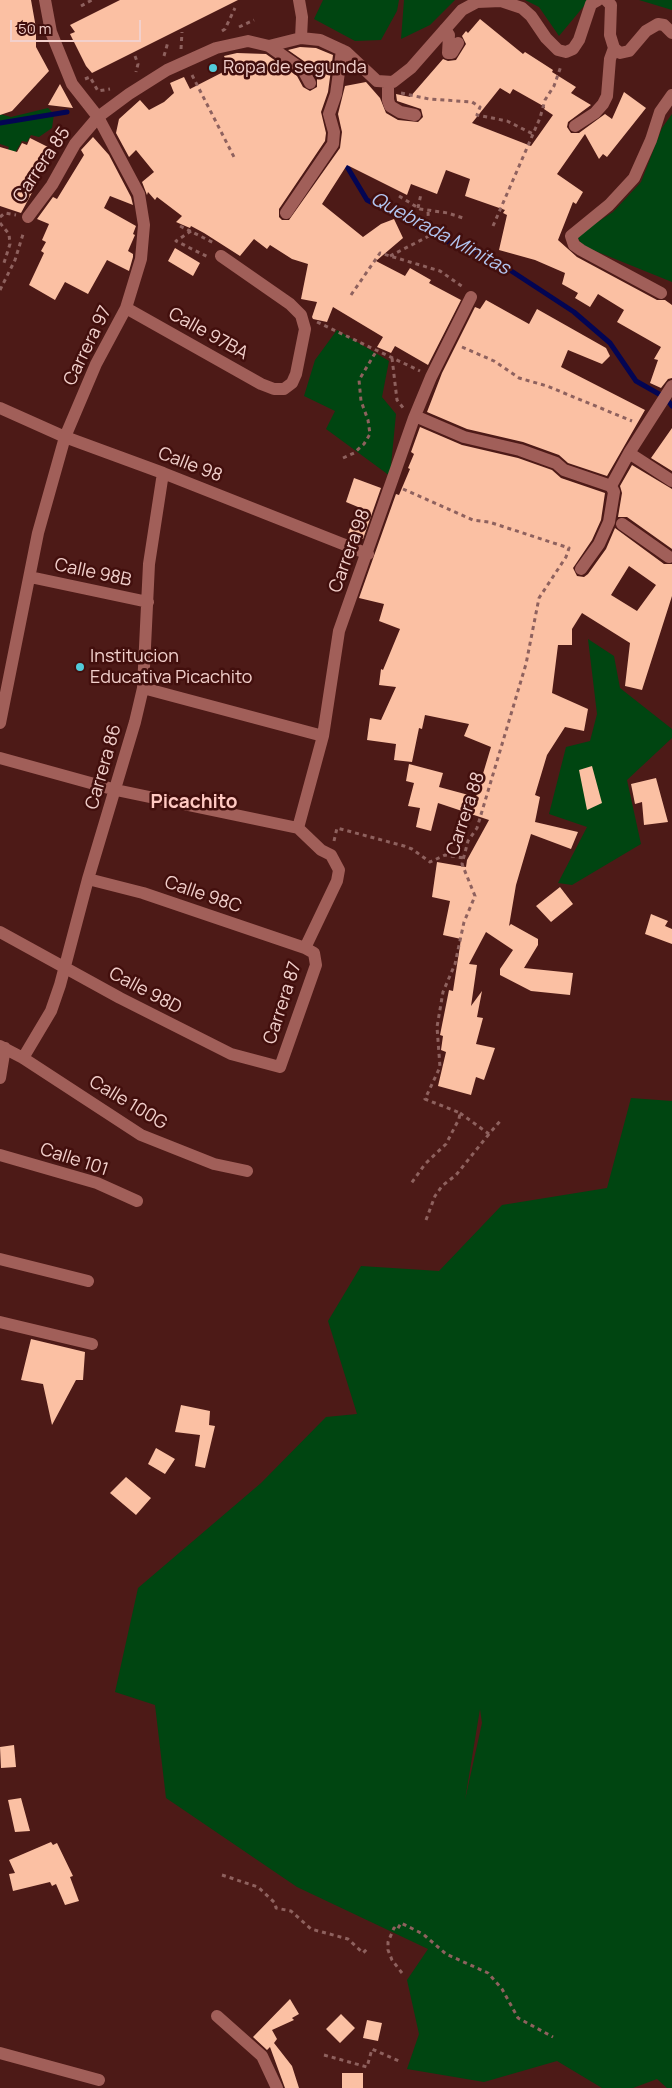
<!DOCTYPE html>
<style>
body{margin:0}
#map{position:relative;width:672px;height:2088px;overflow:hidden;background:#4d1a17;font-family:Manrope,sans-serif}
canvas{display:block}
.scale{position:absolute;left:10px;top:20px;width:131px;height:22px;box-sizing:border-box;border:2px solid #f2d0cc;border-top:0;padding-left:6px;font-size:15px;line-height:18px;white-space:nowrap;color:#f2d0cc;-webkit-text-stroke:4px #420f0d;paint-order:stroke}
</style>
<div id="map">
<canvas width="672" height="2088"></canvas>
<div class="scale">50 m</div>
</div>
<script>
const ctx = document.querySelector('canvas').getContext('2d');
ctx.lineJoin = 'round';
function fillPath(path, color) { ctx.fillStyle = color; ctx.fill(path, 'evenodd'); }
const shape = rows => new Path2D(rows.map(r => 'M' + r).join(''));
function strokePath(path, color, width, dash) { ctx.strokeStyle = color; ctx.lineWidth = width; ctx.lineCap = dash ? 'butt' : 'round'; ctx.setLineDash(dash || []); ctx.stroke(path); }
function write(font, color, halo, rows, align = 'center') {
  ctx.font = font + ' Manrope,sans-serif'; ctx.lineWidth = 5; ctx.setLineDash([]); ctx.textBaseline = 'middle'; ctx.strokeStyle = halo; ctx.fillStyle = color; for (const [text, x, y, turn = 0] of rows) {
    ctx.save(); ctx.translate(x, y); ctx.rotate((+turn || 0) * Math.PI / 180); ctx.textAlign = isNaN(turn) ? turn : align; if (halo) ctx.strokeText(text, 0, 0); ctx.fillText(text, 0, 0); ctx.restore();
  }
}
fillPath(shape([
 [323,0,399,0,397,11,381,40,355,41,314,19],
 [404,0,455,0,430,25,401,39],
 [525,0,589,0,559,36,539,7],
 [639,0,672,0,672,10],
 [48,108,54,114,52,128,39,137,31,135,27,142,22,141,11,160,5,158,9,147,0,144,0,114,11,117],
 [672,114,672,282,583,246,576,236,613,212,641,182,662,128],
 [337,330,389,361,382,397,396,414,390,476,326,429,335,411,304,396,315,360],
 [588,639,614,656,620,688,672,729,672,738,627,780,641,844,572,885,558,883,587,827,549,814,566,747,590,741,597,714],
 [631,1098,672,1101,672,2088,667,2088,657,2079,633,2088,602,2088,557,2061,484,2082,407,2069,419,2034,407,1980,428,1949,297,1887,166,1798,155,1705,115,1692,138,1588,261,1483,326,1417,357,1414,328,1321,361,1266,439,1271,502,1205,607,1188],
 [480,1709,482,1723,465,1800]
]), '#004511');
strokePath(shape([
 [0,123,67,112],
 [346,160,346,165,367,200,445,241,493,259,574,312,610,343,636,381,666,398,672,406]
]), '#030553', 5);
fillPath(shape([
 [0,0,31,0,36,28,36,47,49,71,12,111,0,115],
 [120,0,238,0,92,73,86,66,70,34,75,32,70,25],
 [480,19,523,54,525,52,553,70,552,72,576,87,571,93,591,105,568,122,567,127,571,133,579,133,605,114,612,119,624,92,646,108,607,157,603,154,599,159,585,134,557,174,583,192,576,204,573,202,558,240,577,257,657,300,665,300,672,305,672,378,668,379,661,388,650,383,658,360,654,359,661,347,617,322,624,310,598,294,590,307,575,298,578,293,562,284,565,273,535,260,499,250,507,215,503,213,505,210,465,196,470,179,446,170,437,194,411,184,407,195,347,165,322,204,363,237,381,224,394,219,403,238,376,261,405,276,410,268,431,280,429,283,461,300,428,365,395,346,391,353,377,347,383,337,333,307,327,322,313,319,312,317,317,302,301,299,308,264,292,259,270,245,267,249,254,239,240,256,204,233,191,226,190,228,176,222,182,216,157,197,155,200,148,192,147,195,142,182,154,172,136,150,129,157,116,133,119,119,140,100,149,110,164,102,174,93,170,83,184,77,190,89,229,69,224,56,237,53,266,54,297,76,303,87,310,91,317,87,317,79,308,64,288,50,300,47,316,48,333,55,328,92,321,112,326,133,325,141,279,209,279,217,282,220,289,220,340,148,342,132,338,114,345,86,366,82,380,98,386,113,398,120,418,122,423,117,421,109,397,101,396,94,410,97,443,59,448,61,456,60,466,44,462,36,466,31,468,33],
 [500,88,510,94,513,89,545,107,544,109,553,115,531,146,472,123],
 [60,84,73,108,48,105],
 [93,137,109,155,131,197,133,205,110,196,104,208,136,226,133,234,135,235,128,251,133,254,133,257,129,271,107,260,88,294,65,282,55,300,29,285,44,253,41,251,46,242,42,240,49,224,37,219,53,197,57,199,84,155,81,150],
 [30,138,48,147,30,188,34,189,21,213,0,206,0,147,17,152,22,143,27,145],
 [175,248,200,263,193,276,168,261],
 [486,300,529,324,537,309,606,348,610,356,602,364,568,350,561,367,645,410,607,476,568,463,559,455,523,442,467,429,427,412,442,373,475,307,480,309],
 [420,427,462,445,518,458,552,470,561,478,605,493,601,520,592,540,573,568,577,576,584,577,588,574,606,549,615,528,664,564,672,564,672,596,642,690,625,686,630,643,582,613,572,629,572,645,558,645,552,693,588,709,584,731,565,727,547,755,535,795,540,797,535,822,578,832,571,849,531,834,516,885,509,926,511,924,538,939,538,945,524,968,573,973,570,995,531,991,500,975,500,969,513,950,486,932,469,964,477,965,471,1006,482,991,477,1017,483,1018,476,1044,495,1048,484,1080,476,1077,471,1095,438,1086,446,1052,441,1050,443,1036,440,1035,449,990,453,991,461,939,443,935,450,901,432,897,437,862,466,867,467,860,489,820,438,803,431,831,416,827,420,808,408,806,414,783,406,781,409,764,443,773,439,787,476,797,491,747,464,736,469,724,425,715,422,729,419,728,412,762,394,760,396,744,367,740,370,718,381,720,396,687,379,685,381,669,383,670,400,629,379,621,384,604,359,598,396,494,399,495,410,469,408,468,414,454,411,452],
 [629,566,656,585,637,611,611,595],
 [672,428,672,471,651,458],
 [632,465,672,489,672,549,627,517,618,517,622,493,620,486],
 [354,478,381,488,363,539,348,533,358,507,346,502],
 [592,766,602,803,587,810,579,770],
 [656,778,668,822,644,825,642,802,635,804,631,784],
 [560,887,573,904,551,922,536,906],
 [651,914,668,921,665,926,672,929,672,944,645,934],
 [31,1339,85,1352,83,1380,76,1380,52,1425,43,1384,21,1380],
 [181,1405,210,1411,209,1425,215,1426,205,1468,195,1466,200,1435,175,1432],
 [156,1448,175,1459,165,1474,148,1464],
 [126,1477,151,1498,136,1515,110,1493],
 [14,1745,16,1767,1,1768,0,1747],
 [21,1798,30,1831,15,1832,8,1800],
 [51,1842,53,1845,57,1843,73,1876,70,1877,79,1901,65,1905,56,1884,52,1886,50,1882,13,1891,9,1874,15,1873,9,1860],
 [290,1999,299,2014,292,2018,294,2020,272,2030,277,2039,274,2043,292,2066,299,2088,285,2088,270,2047,267,2050,253,2037],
 [341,2014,355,2028,340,2043,326,2029],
 [367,2020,382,2023,378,2041,363,2038],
 [342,2073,363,2073,363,2088,342,2088]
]), '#fbc0a3');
strokePath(shape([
 [81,6,92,0],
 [239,27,254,20],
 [222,31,225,29,235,8],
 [181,49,182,32],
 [135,56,138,64,136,72],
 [164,56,168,42],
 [192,75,234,157],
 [85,79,90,77,98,91,110,89],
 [401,93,429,99,472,102,480,107,477,115,507,121,533,134],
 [399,196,420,209,448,213,463,218],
 [418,208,421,194],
 [0,217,5,213,16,215],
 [0,223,9,234,10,244,3,266],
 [180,226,214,243],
 [493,226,540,118,545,100,554,86,561,66],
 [191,231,176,241,208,257],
 [390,256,429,236,428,211],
 [0,290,15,260,24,231],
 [351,295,380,253,440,271,463,287],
 [317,322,420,371],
 [462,347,494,361,519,378,547,386,632,421],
 [392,358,397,400,404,409],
 [343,458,354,453,364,444,370,434,368,420,361,401,359,380,377,350],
 [403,489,473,520,489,522,569,548,566,557,539,598,526,664,477,828,468,841,462,864,475,896,464,922,455,964,443,992,437,1027,440,1067,425,1099,460,1113,459,1119,446,1144,425,1164,410,1185],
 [334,841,337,828,404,846,412,849,430,862,445,855,464,858],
 [460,1113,489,1134,501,1120],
 [426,1220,435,1196,442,1186,456,1175,489,1134],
 [222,1875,258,1887,275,1903,276,1908,291,1911,311,1929,348,1939,363,1953,369,1947],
 [402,1973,392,1960,388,1950,388,1942,394,1928,397,1930,401,1923,423,1934,446,1954,488,1973,502,1989,518,2018,553,2037],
 [324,2055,367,2067,372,2049,399,2061]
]), '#8e615e', 3, [4, 4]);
strokePath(shape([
 [299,0,302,17,301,38],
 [606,0,611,5,610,35,614,48,620,53,629,51,646,31,658,24,664,25,672,33],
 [445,29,449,35,448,53,452,53,458,43],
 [269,46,303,70,310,83],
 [388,82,388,100,390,106,400,112,415,115],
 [575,126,595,113,603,104,607,96,610,59,614,48],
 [286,213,333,144,334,132,329,114,336,94,342,50],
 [28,217,52,185,75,144,98,117,129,94,167,70,216,48,248,41,269,46,301,38,320,40,346,52,377,81,393,82,411,68,462,10,477,2,501,1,522,8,531,16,546,38,558,50,566,52,573,49,579,40,591,4,598,0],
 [661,293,581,250,574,245,571,236,609,205,634,178,651,140,660,112,672,95],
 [126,308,261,384,274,389,284,389,292,383,296,374,305,329,301,315,290,304,221,256],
 [672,386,629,453,672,481],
 [0,408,65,437,163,473,368,554],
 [415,416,464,437,520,450,556,463,564,470,611,486,614,492,609,522,599,544,581,569],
 [611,486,629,453],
 [622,524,669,557],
 [30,577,148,602],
 [143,688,323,736],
 [0,723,38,533,65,437,96,364,126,308,141,259,144,225,139,194,98,117,72,84,51,32,45,0],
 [0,758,116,790,298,828,321,850,331,855,339,870,337,881,305,948,314,953,316,965,280,1067,231,1054,120,998,0,932],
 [298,828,323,736,339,631,414,418,431,377,471,297],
 [88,879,143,893,305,948],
 [0,1046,23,1058,141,1135,214,1164,247,1171],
 [23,1058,51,1011,60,985,88,879,135,722,143,688,149,564,163,473],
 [0,1078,5,1048],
 [0,1155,97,1183,137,1201],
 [0,1259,88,1281],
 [0,1322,92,1344],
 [217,2016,262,2056,277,2088],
 [0,2053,99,2080]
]), '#a15f59', 12);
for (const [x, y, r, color] of [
 [213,68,5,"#52cbda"],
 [80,667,5,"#52cbda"]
]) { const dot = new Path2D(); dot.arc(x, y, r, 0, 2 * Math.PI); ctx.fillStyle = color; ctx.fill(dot); strokePath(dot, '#420f0d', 2); }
write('18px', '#f2d0cc', '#420f0d', [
 ["Ropa de segunda",223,68],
 ["Institucion",90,657],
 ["Educativa Picachito",90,678]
], 'left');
write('18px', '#f2d0cc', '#420f0d', [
 ["Carrera 85",42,165,-56],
 ["Calle 97BA",208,334,29],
 ["Carrera 97",88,346,-64],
 ["Calle 98",190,465,21],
 ["Carrera 98",350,551,-70],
 ["Calle 98B",93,573,12],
 ["Carrera 86",104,767,-74],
 ["Carrera 88",466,814,-72],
 ["Calle 98C",203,895,19],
 ["Calle 98D",145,991,28],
 ["Carrera 87",283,1003,-72],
 ["Calle 100G",128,1103,31],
 ["Calle 101",74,1160,18]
]);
write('italic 19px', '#b2c5f0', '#420f0d', [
 ["Quebrada Minitas",440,234,28]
]);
write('bold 19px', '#ffc9c2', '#420f0d', [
 ["Picachito",194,803]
]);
</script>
